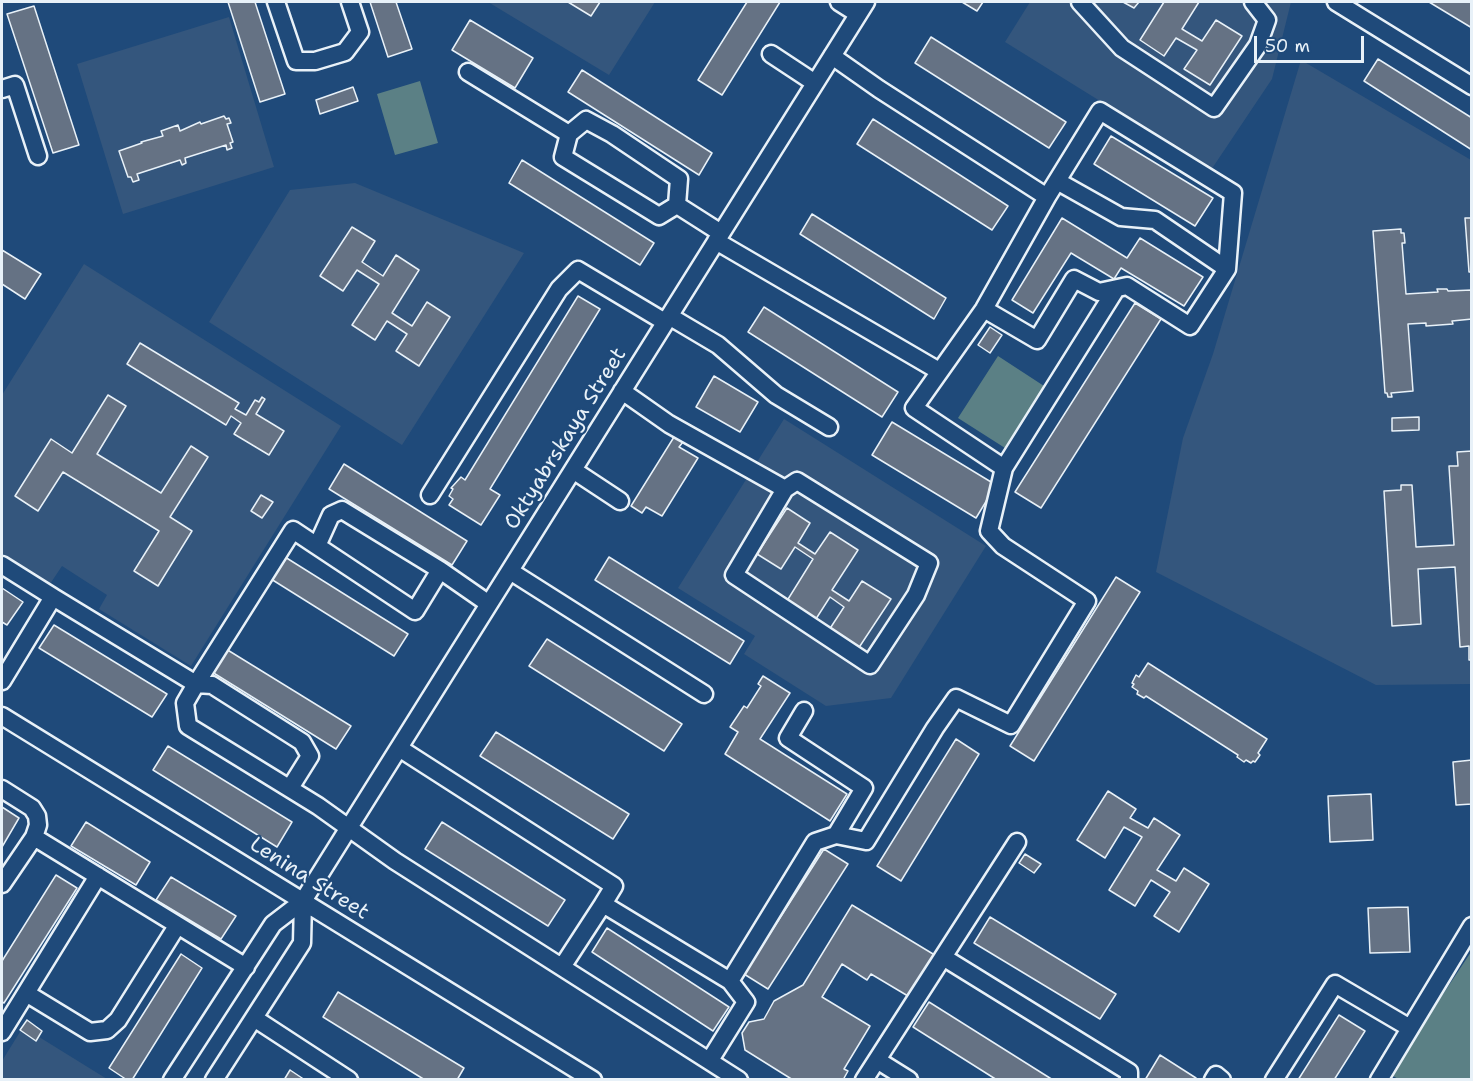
<!DOCTYPE html>
<style>
body{margin:0}
#map{position:relative;width:1473px;height:1081px;overflow:hidden;background:#1f4a7a;font-family:"Shantell Sans",sans-serif}
canvas{display:block}
.frame{position:absolute;inset:0;border:3px solid #e8f1f8;pointer-events:none}
.scale{position:absolute;left:1254px;top:36px;width:110px;height:27px;box-sizing:border-box;border:3px solid #e8f1f8;border-top:0;padding-left:8px;font-size:18px;line-height:21px;white-space:nowrap;color:#e8f1f8;-webkit-text-stroke:4px #1f4a7a;paint-order:stroke}
</style>
<div id="map">
<canvas width="1473" height="1081"></canvas>
<div class="frame"></div>
<div class="scale">50 m</div>
</div>
<script>
const ctx = document.querySelector('canvas').getContext('2d');
ctx.lineJoin = 'round';
function fillPath(path, color) { ctx.fillStyle = color; ctx.fill(path, 'evenodd'); }
const shape = rows => new Path2D(rows.map(r => 'M' + r).join(''));
function strokePath(path, color, width, dash) { ctx.strokeStyle = color; ctx.lineWidth = width; ctx.lineCap = dash ? 'butt' : 'round'; ctx.setLineDash(dash || []); ctx.stroke(path); }
function write(font, color, halo, rows, align = 'center') {
  ctx.font = font + ' "Shantell Sans",sans-serif'; ctx.lineWidth = 4.5; ctx.setLineDash([]); ctx.textBaseline = 'middle'; ctx.strokeStyle = halo; ctx.fillStyle = color; for (const [text, x, y, turn = 0] of rows) {
    ctx.save(); ctx.translate(x, y); ctx.rotate((+turn || 0) * Math.PI / 180); ctx.textAlign = isNaN(turn) ? turn : align; if (halo) ctx.strokeText(text, 0, 0); ctx.fillText(text, 0, 0); ctx.restore();
  }
}
fillPath(shape([
 [488,2,655,2,609,75],
 [1030,2,1291,2,1272,79,1211,170,1005,42],
 [229,17,274,167,123,214,77,64],
 [1301,60,1471,160,1471,684,1376,685,1156,572,1183,438,1213,354],
 [355,183,524,253,402,445,209,322,290,190],
 [84,264,341,426,191,666,99,609,107,595,62,566,50,584,2,553,2,395],
 [784,419,986,546,891,698,826,706,744,654,755,636,678,588],
 [23,1027,107,1079,2,1079,2,1061]
]), '#34567d');
fillPath(shape([
 [420,81,438,143,395,155,377,94],
 [998,356,1044,386,1005,448,958,418],
 [1471,952,1471,1079,1398,1079,1390,1074]
]), '#5b8085');
const building = shape([
 [228,2,255,2,285,94,260,102,228,2],
 [370,2,396,2,412,49,388,57,370,2],
 [568,2,600,2,591,16,568,2],
 [747,2,780,2,722,95,698,80,747,2],
 [962,2,983,2,977,11,962,2],
 [1123,2,1139,2,1134,8,1123,2],
 [1164,2,1199,2,1182,29,1202,41,1216,20,1242,36,1210,85,1184,69,1197,50,1176,38,1164,56,1140,40,1164,2],
 [1429,2,1472,2,1472,28,1429,2],
 [34,6,79,145,53,153,7,14,34,6],
 [470,20,533,58,515,88,452,50,470,20],
 [931,37,1066,122,1049,148,915,63,931,37],
 [1378,59,1472,118,1472,150,1364,81,1378,59],
 [582,70,712,153,699,175,568,92,582,70],
 [353,87,358,101,320,114,316,100,353,87],
 [224,116,226,119,229,118,231,123,227,124,233,142,230,143,232,148,227,150,226,145,185,158,186,163,182,165,180,160,137,174,139,180,133,182,131,177,128,177,119,151,142,143,141,142,163,136,161,131,178,125,180,131,200,122,201,124,224,116],
 [873,119,1008,206,992,230,857,144,873,119],
 [1111,136,1213,198,1195,226,1094,164,1111,136],
 [522,160,654,243,640,265,509,183,522,160],
 [812,214,946,298,934,319,800,234,812,214],
 [1062,218,1127,258,1140,238,1203,277,1184,306,1121,268,1114,279,1071,253,1033,313,1012,300,1062,218],
 [1465,218,1472,218,1472,272,1469,272,1465,218],
 [352,227,375,241,362,262,383,276,396,255,419,270,392,313,412,326,427,302,450,317,419,366,396,351,407,334,387,321,375,340,352,325,379,284,357,270,343,291,320,276,352,227],
 [1401,229,1401,233,1404,233,1405,243,1402,243,1406,294,1438,292,1437,289,1447,289,1448,291,1472,290,1472,319,1452,321,1453,324,1426,326,1426,323,1408,324,1413,391,1391,393,1392,397,1388,397,1387,393,1385,393,1373,231,1401,229],
 [2,250,41,274,25,299,2,284,2,250],
 [578,296,600,309,490,489,500,495,481,525,449,505,453,499,449,496,453,489,451,488,461,477,465,480,578,296],
 [1135,303,1161,319,1041,508,1015,492,1135,303],
 [764,307,898,392,882,417,748,332,764,307],
 [990,327,1002,335,990,353,978,345,990,327],
 [140,343,239,403,235,409,246,415,255,400,259,402,262,397,265,399,256,414,284,431,269,455,234,434,241,423,231,416,226,425,127,364,140,343],
 [714,376,758,402,740,432,696,407,714,376],
 [108,395,126,406,97,454,161,493,191,446,208,457,170,517,192,531,158,586,134,571,159,531,63,472,38,511,15,496,51,439,72,453,108,395],
 [1419,417,1419,430,1392,431,1392,418,1419,417],
 [892,422,996,485,976,518,872,455,892,422],
 [674,437,683,442,679,447,698,458,662,516,646,507,642,513,631,506,674,437],
 [1472,451,1472,660,1469,660,1469,646,1460,647,1455,567,1418,569,1421,624,1392,626,1384,491,1401,490,1401,485,1412,485,1416,547,1454,545,1449,466,1458,466,1457,452,1472,451],
 [344,464,467,541,452,565,329,489,344,464],
 [261,495,273,502,262,518,251,511,261,495],
 [787,508,810,523,798,543,815,554,830,532,858,550,832,590,849,601,862,581,891,599,858,649,829,630,844,607,830,597,814,622,785,604,813,559,795,547,781,569,757,554,787,508],
 [285,557,408,634,394,656,271,579,285,557],
 [609,557,744,641,730,664,595,580,609,557],
 [1116,577,1140,592,1034,761,1010,746,1116,577],
 [2,588,23,602,7,625,2,622,2,588],
 [54,625,167,694,152,717,39,648,54,625],
 [547,639,682,724,664,751,529,666,547,639],
 [226,649,351,726,336,749,212,672,226,649],
 [1148,663,1267,739,1258,753,1260,755,1255,762,1253,761,1251,763,1246,760,1244,762,1237,757,1238,755,1146,696,1144,698,1137,694,1138,691,1132,687,1134,684,1132,683,1136,675,1139,677,1148,663],
 [763,676,790,693,760,739,847,794,830,821,725,754,738,732,730,727,744,706,747,708,761,686,758,684,763,676],
 [496,732,629,814,613,839,480,756,496,732],
 [956,739,979,754,901,881,877,866,956,739],
 [168,746,292,822,277,847,153,770,168,746],
 [1472,760,1472,804,1456,805,1453,762,1472,760],
 [1108,791,1136,809,1130,818,1148,828,1154,818,1180,835,1157,870,1176,881,1184,868,1209,884,1179,932,1154,916,1170,892,1151,880,1135,906,1109,890,1142,837,1124,827,1105,858,1077,840,1108,791],
 [1371,794,1373,840,1330,842,1328,796,1371,794],
 [2,807,19,818,2,847,2,807],
 [86,822,150,862,136,885,71,846,86,822],
 [442,822,565,900,548,926,425,849,442,822],
 [824,849,848,864,768,989,744,974,824,849],
 [1025,854,1041,864,1034,873,1019,863,1025,854],
 [56,875,77,888,4,1003,2,1002,2,961,56,875],
 [171,877,236,916,221,939,156,900,171,877],
 [852,905,938,957,913,999,871,974,867,980,842,964,822,997,870,1026,844,1069,848,1071,843,1080,793,1080,745,1050,742,1033,749,1022,764,1019,774,1001,803,985,852,905],
 [1408,907,1410,952,1370,953,1368,908,1408,907],
 [990,917,1116,994,1100,1019,974,943,990,917],
 [607,928,729,1007,713,1031,592,952,607,928],
 [181,954,202,968,132,1080,127,1080,109,1068,181,954],
 [338,992,464,1068,457,1080,425,1080,323,1017,338,992],
 [929,1002,1053,1080,997,1080,913,1027,929,1002],
 [1339,1015,1365,1031,1334,1080,1298,1080,1339,1015],
 [27,1020,42,1031,36,1041,20,1030,27,1020],
 [1160,1055,1196,1078,1196,1080,1145,1080,1160,1055],
 [290,1070,305,1080,284,1080,290,1070]
]);
fillPath(building, '#657284');
strokePath(building, '#e8f1f8', 1.5);
const minor = shape([
 [276,2,296,61,315,61,345,52,360,32,350,2],
 [839,2,858,14],
 [1080,2,1122,48,1214,108,1258,45,1267,20,1253,2],
 [1336,2,1472,86],
 [771,54,815,83],
 [832,56,879,89,1047,197],
 [468,72,569,134,563,157,659,216,677,205,721,233],
 [2,89,15,85,38,156],
 [569,134,586,120,612,134,679,179,677,205],
 [1057,181,1121,217,1155,220,1227,269],
 [716,241,939,371],
 [669,316,718,345,776,395,829,427],
 [622,391,669,424,785,489],
 [1004,468,1116,289],
 [573,470,620,501],
 [797,481,929,563,916,595,870,665,734,575,785,489,797,481],
 [430,495,559,289,578,270,665,322],
 [317,546,415,611,440,570],
 [2,565,53,597],
 [510,571,704,694],
 [2,681,53,597,196,684,293,530,317,546,331,515,342,510,440,570,489,604],
 [804,711,788,738,864,788,836,835],
 [2,716,593,1080],
 [399,748,614,886,603,904,730,981],
 [290,788,310,756,302,742,212,685,196,684,185,703,188,726,318,806,395,861,739,1080],
 [2,789,32,808,37,816,38,825,34,837,2,884],
 [34,837,246,967],
 [943,957,1129,1072,1129,1080],
 [562,967,603,904],
 [26,993,90,1032,107,1030,118,1020,177,926],
 [254,1018,349,1080],
 [2,1032,98,876],
 [710,1060,746,1002,730,981,815,842,836,835,866,841,935,728,956,698,1011,725,1087,601,1003,546,989,531,1004,468,914,408,984,309,1047,197,1100,111,1233,193,1227,269,1190,326,1127,286,1099,292,1074,279,1037,340,984,309],
 [877,1060,909,1080],
 [172,1080,273,924,303,901,866,2],
 [214,1080,302,943,303,901],
 [864,1080,1017,842],
 [1213,1080,1216,1075,1222,1080],
 [1274,1080,1335,984,1410,1028],
 [1379,1080,1472,926]
]);
strokePath(minor, '#e8f1f8', 21);
strokePath(minor, '#1f4a7a', 16);
write('21px', '#e8f1f8', '#1f4a7a', [
 ["Oktyabrskaya Street",566,439,-58],
 ["Lenina Street",309,879,32]
]);
</script>
